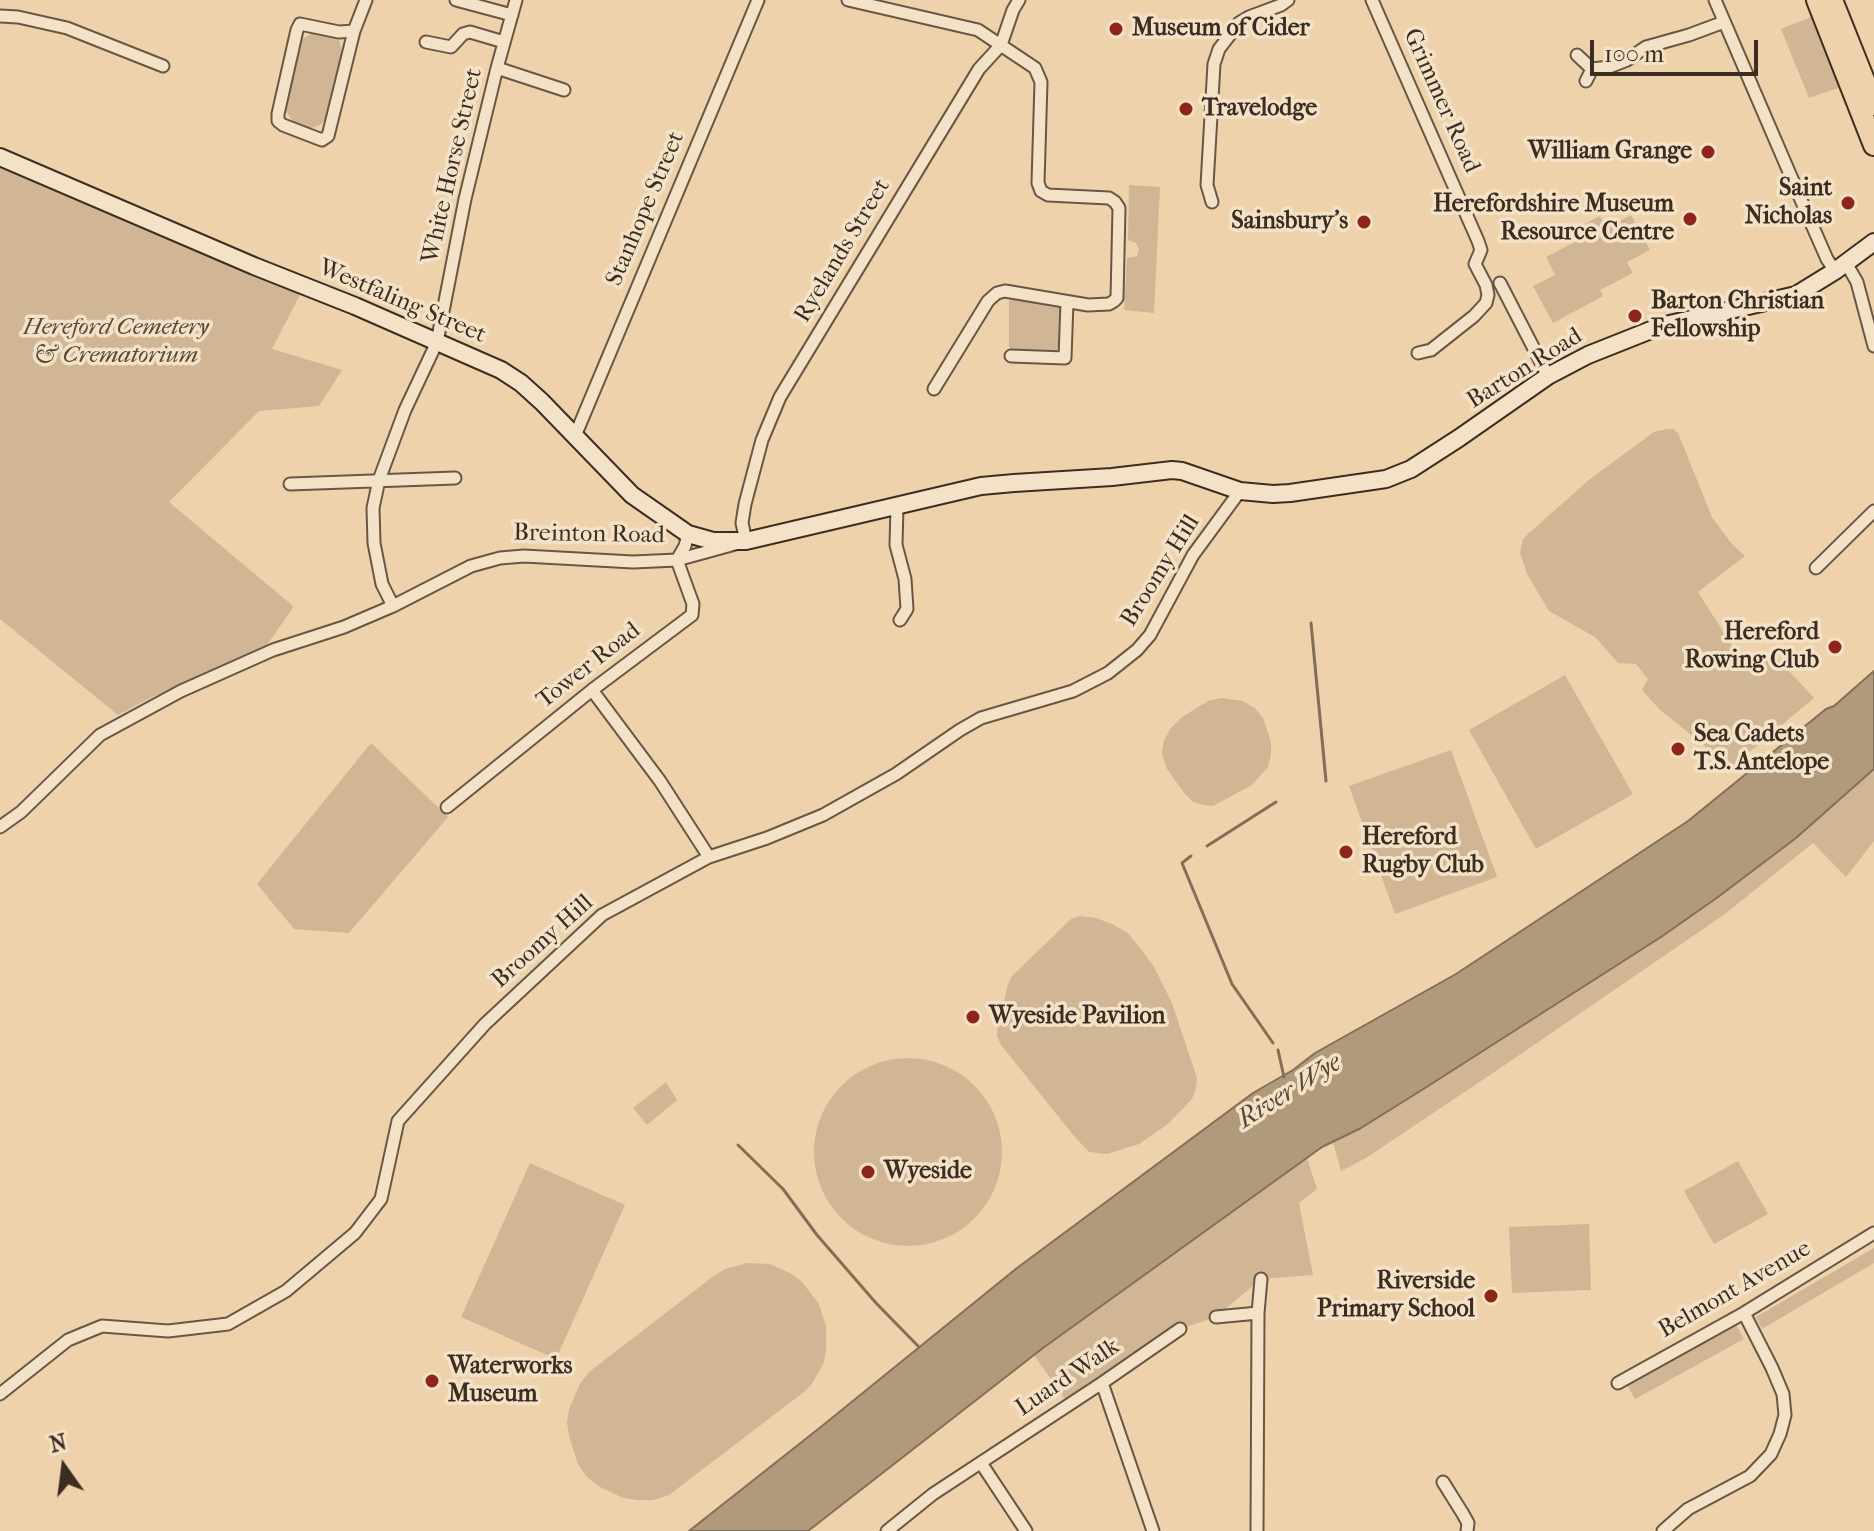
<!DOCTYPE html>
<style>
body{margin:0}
#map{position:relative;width:1874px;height:1531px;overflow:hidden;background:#eed2ab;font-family:"IM FELL French Canon",serif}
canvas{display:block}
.north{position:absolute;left:24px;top:1427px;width:80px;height:80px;-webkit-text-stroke:6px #f4e2c8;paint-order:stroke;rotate:346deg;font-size:22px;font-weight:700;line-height:32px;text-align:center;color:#3b2e21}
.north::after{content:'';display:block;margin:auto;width:28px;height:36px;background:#3b2e21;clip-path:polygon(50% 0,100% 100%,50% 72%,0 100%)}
.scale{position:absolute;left:1590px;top:40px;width:168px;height:36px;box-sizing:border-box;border:4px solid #3b2e21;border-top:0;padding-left:10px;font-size:24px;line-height:28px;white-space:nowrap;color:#3b2e21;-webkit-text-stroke:6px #f4e2c8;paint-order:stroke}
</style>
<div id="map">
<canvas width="1874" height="1531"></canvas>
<div class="north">N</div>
<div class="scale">100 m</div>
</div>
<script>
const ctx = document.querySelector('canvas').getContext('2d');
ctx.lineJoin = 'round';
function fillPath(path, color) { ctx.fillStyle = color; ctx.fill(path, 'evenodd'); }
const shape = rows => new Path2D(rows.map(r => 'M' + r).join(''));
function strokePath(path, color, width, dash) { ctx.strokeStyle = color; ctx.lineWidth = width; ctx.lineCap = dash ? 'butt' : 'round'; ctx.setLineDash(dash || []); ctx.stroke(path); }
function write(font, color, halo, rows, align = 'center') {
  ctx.font = font + ' "IM FELL French Canon",serif'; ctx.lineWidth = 7; ctx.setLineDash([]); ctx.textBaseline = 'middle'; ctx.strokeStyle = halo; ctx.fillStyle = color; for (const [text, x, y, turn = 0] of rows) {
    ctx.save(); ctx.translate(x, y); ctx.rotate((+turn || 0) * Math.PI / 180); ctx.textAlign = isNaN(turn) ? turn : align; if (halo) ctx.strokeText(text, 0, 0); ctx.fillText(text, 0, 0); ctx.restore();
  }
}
fillPath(shape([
 [1816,15,1844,86,1809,98,1781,29],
 [317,30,332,33,339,40,342,51,329,116,320,125,311,128,299,126,293,122,286,111,286,105,298,47,301,40],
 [0,165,302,291,272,349,342,370,319,406,259,411,169,502,293,606,290,612,265,648,152,697,118,715,0,619],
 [1129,185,1160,187,1154,313,1124,310,1127,258,1137,256,1139,249,1136,243,1128,240],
 [1631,215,1650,250,1627,262,1633,273,1600,290,1603,296,1553,323,1533,286,1555,275,1546,257,1582,238,1577,228,1600,216,1607,228],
 [1009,298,1056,303,1060,307,1059,347,1055,352,1048,353,1009,351],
 [1666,429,1673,429,1678,433,1712,517,1731,543,1745,556,1698,592,1736,652,1745,657,1756,659,1778,659,1814,698,1731,767,1659,709,1642,690,1648,679,1636,664,1618,663,1595,637,1549,611,1527,574,1520,553,1523,539,1528,534,1590,479,1654,432],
 [1565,675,1633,794,1536,849,1469,730],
 [1221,698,1242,701,1255,708,1263,718,1271,742,1271,754,1268,767,1252,785,1213,806,1203,805,1193,802,1185,794,1167,769,1162,753,1164,740,1171,728,1182,717,1208,701],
 [371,743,448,817,349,933,294,929,257,884],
 [1451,750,1497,877,1395,914,1349,786],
 [1874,769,1874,841,1846,877,1813,843,1725,914,1496,1071,1366,1158,1341,1171,1333,1142,1361,1128,1661,937,1796,838],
 [1079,916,1096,918,1112,924,1128,933,1141,949,1154,967,1172,1003,1197,1078,1196,1088,1192,1099,1168,1124,1139,1144,1107,1154,1089,1152,1074,1136,1001,1045,997,1036,998,1026,1008,984,1012,976,1071,919],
 '814 1152a94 94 0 1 1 188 0a94 94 0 1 1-188 0Z',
 [666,1082,677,1100,647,1125,633,1108],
 [1307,1158,1317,1189,1299,1203,1313,1275,1261,1279,1216,1317,1180,1329,1069,1405,1034,1355],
 [1738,1161,1768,1214,1714,1244,1684,1191],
 [530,1163,625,1205,556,1359,461,1317],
 [1589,1224,1591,1290,1512,1293,1509,1227],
 [1874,1248,1874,1263,1762,1329,1756,1317],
 [747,1263,770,1264,792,1274,802,1282,819,1304,826,1326,826,1350,824,1362,812,1384,804,1392,669,1495,653,1500,637,1500,623,1498,598,1486,586,1476,578,1464,569,1436,567,1422,569,1409,580,1384,589,1372,715,1275,725,1269],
 [1736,1325,1744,1339,1635,1399,1627,1385]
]), '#d0b694');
const water = shape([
 [1874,671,1874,769,1796,838,1718,897,1661,937,1425,1088,1361,1128,1322,1147,1043,1348,808,1531,689,1531,822,1426,1017,1268,1253,1093,1293,1070,1315,1053,1456,974,1688,821,1826,709,1834,706,1874,671]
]);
fillPath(water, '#b19a7c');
strokePath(water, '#826f58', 2);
strokePath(shape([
 [1311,623,1326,781],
 [1207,846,1276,802],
 [1191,856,1182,863,1232,984,1273,1043],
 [1278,1050,1284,1077],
 [738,1145,783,1189,817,1235,876,1303,919,1347]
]), '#826f58', 3);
const street = shape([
 [456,0,512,15],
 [848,0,978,30,1035,68,1041,82,1038,183,1041,191,1048,195,1109,198,1115,202,1119,208,1117,298,1114,301,1109,304,1088,305,1005,291,997,293,988,301,934,389],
 [1372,0,1478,241,1481,250,1475,264,1486,285,1488,295,1486,303,1474,316,1431,350,1418,353],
 [1715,0,1805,209,1827,259,1835,271],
 [0,16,18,17,67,28,163,66],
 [354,31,339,32,300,24,297,30,278,114,278,121,283,125,322,140,328,136,354,31,366,0],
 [426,42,451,47,463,34,470,32,504,42],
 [1577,55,1592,69,1609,67,1627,60,1646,47,1689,35,1724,22],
 [497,68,564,90],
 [1586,81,1592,69],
 [1212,202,1207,185,1214,64,1219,49,1239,23,1249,17,1281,5,1288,0],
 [1846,263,1857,282,1874,346],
 [1500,283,1548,376],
 [1011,356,1065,358,1067,302],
 [575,436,758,0],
 [290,484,455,478],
 [897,506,896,545,905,579,907,609,900,620],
 [1816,568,1874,511],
 [393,606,382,584,374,543,373,508,379,480,405,410,437,342,465,199,497,68,516,0],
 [592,690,660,781,709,857],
 [447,807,592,690,692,615,693,604,677,560,685,546,688,534],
 [0,827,21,812,100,735,181,691,273,650,344,627,393,606,471,566,500,558,524,556,633,562,677,560,746,541,742,523,745,504,762,440,780,397,979,69,1001,45,1013,10,1019,0],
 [1216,1317,1258,1313],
 [1102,1383,1153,1531],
 [1618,1383,1744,1313,1874,1233],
 [0,1394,68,1340,102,1326,168,1331,228,1324,286,1291,355,1233,381,1199,398,1121,485,1024,602,915,709,857,767,838,823,815,896,774,960,730,981,718,1073,691,1108,673,1137,650,1150,635,1193,555,1240,491],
 [981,1463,1026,1531],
 [1443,1482,1463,1514,1468,1523,1467,1531],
 [887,1531,933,1494,1102,1383,1180,1329],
 [1257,1531,1258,1313,1261,1279],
 [1663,1531,1688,1509,1750,1476,1771,1454,1780,1434,1785,1415,1783,1394,1772,1368,1744,1313]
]);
const secondary = shape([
 [0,157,254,266,355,306,501,370,521,383,542,402,632,495,688,534,713,541,746,541,981,486,1014,483,1112,477,1172,470,1182,471,1240,491,1273,494,1290,493,1386,479,1411,469,1459,438,1548,376,1588,355,1661,326,1796,295,1835,271,1874,242]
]);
const highway = shape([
 [1817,0,1874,145],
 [1832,0,1874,105]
]);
strokePath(street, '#685744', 15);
strokePath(secondary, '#3b2e21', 20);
strokePath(highway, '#3b2e21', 24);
strokePath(street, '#f4e2c8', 11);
strokePath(secondary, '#f4e2c8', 16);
strokePath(highway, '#eed2ab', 20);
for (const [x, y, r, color] of [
 [1116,29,8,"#8f2418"],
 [1186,109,8,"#8f2418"],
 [1708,152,8,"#8f2418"],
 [1848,203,8,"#8f2418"],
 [1690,219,8,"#8f2418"],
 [1364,222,8,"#8f2418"],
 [1635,316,8,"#8f2418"],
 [1835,647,8,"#8f2418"],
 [1678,749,8,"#8f2418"],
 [1346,852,8,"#8f2418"],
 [973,1017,8,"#8f2418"],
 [868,1172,8,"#8f2418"],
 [1491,1296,8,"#8f2418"],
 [432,1381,8,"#8f2418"]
]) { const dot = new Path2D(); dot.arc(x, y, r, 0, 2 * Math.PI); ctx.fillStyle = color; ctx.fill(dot); strokePath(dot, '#f4e2c8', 3); }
write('bold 24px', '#3b2e21', '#f4e2c8', [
 ["Museum of Cider",1132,29],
 ["Travelodge",1202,109],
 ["William Grange",1692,152,"right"],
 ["Saint",1832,189,"right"],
 ["Nicholas",1832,217,"right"],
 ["Herefordshire Museum",1674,205,"right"],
 ["Resource Centre",1674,233,"right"],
 ["Sainsbury's",1348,222,"right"],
 ["Barton Christian",1651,302],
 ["Fellowship",1651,330],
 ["Hereford",1819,633,"right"],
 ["Rowing Club",1819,661,"right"],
 ["Sea Cadets",1694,735],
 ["T.S. Antelope",1694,763],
 ["Hereford",1362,838],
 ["Rugby Club",1362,866],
 ["Wyeside Pavilion",989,1017],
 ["Wyeside",884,1172],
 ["Riverside",1475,1282,"right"],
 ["Primary School",1475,1310,"right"],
 ["Waterworks",448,1367],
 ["Museum",448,1395]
], 'left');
write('24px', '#3b2e21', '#f4e2c8', [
 ["Grimmer Road",1441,101,66],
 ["White Horse Street",453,166,-77],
 ["Stanhope Street",646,209,-67],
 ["Ryelands Street",843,251,-59],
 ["Westfaling Street",402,302,23],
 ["Barton Road",1525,369,-32],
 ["Breinton Road",589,535,1],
 ["Broomy Hill",1161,571,-58],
 ["Tower Road",589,666,-38],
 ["Broomy Hill",543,942,-42],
 ["Belmont Avenue",1735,1290,-30],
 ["Luard Walk",1068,1378,-34]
]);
write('italic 24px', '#594938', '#f4e2c8', [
 ["Hereford Cemetery",116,328],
 ["& Crematorium",116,356]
]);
write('italic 26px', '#584938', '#f4e2c8', [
 ["River Wye",1290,1092,-32]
]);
</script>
